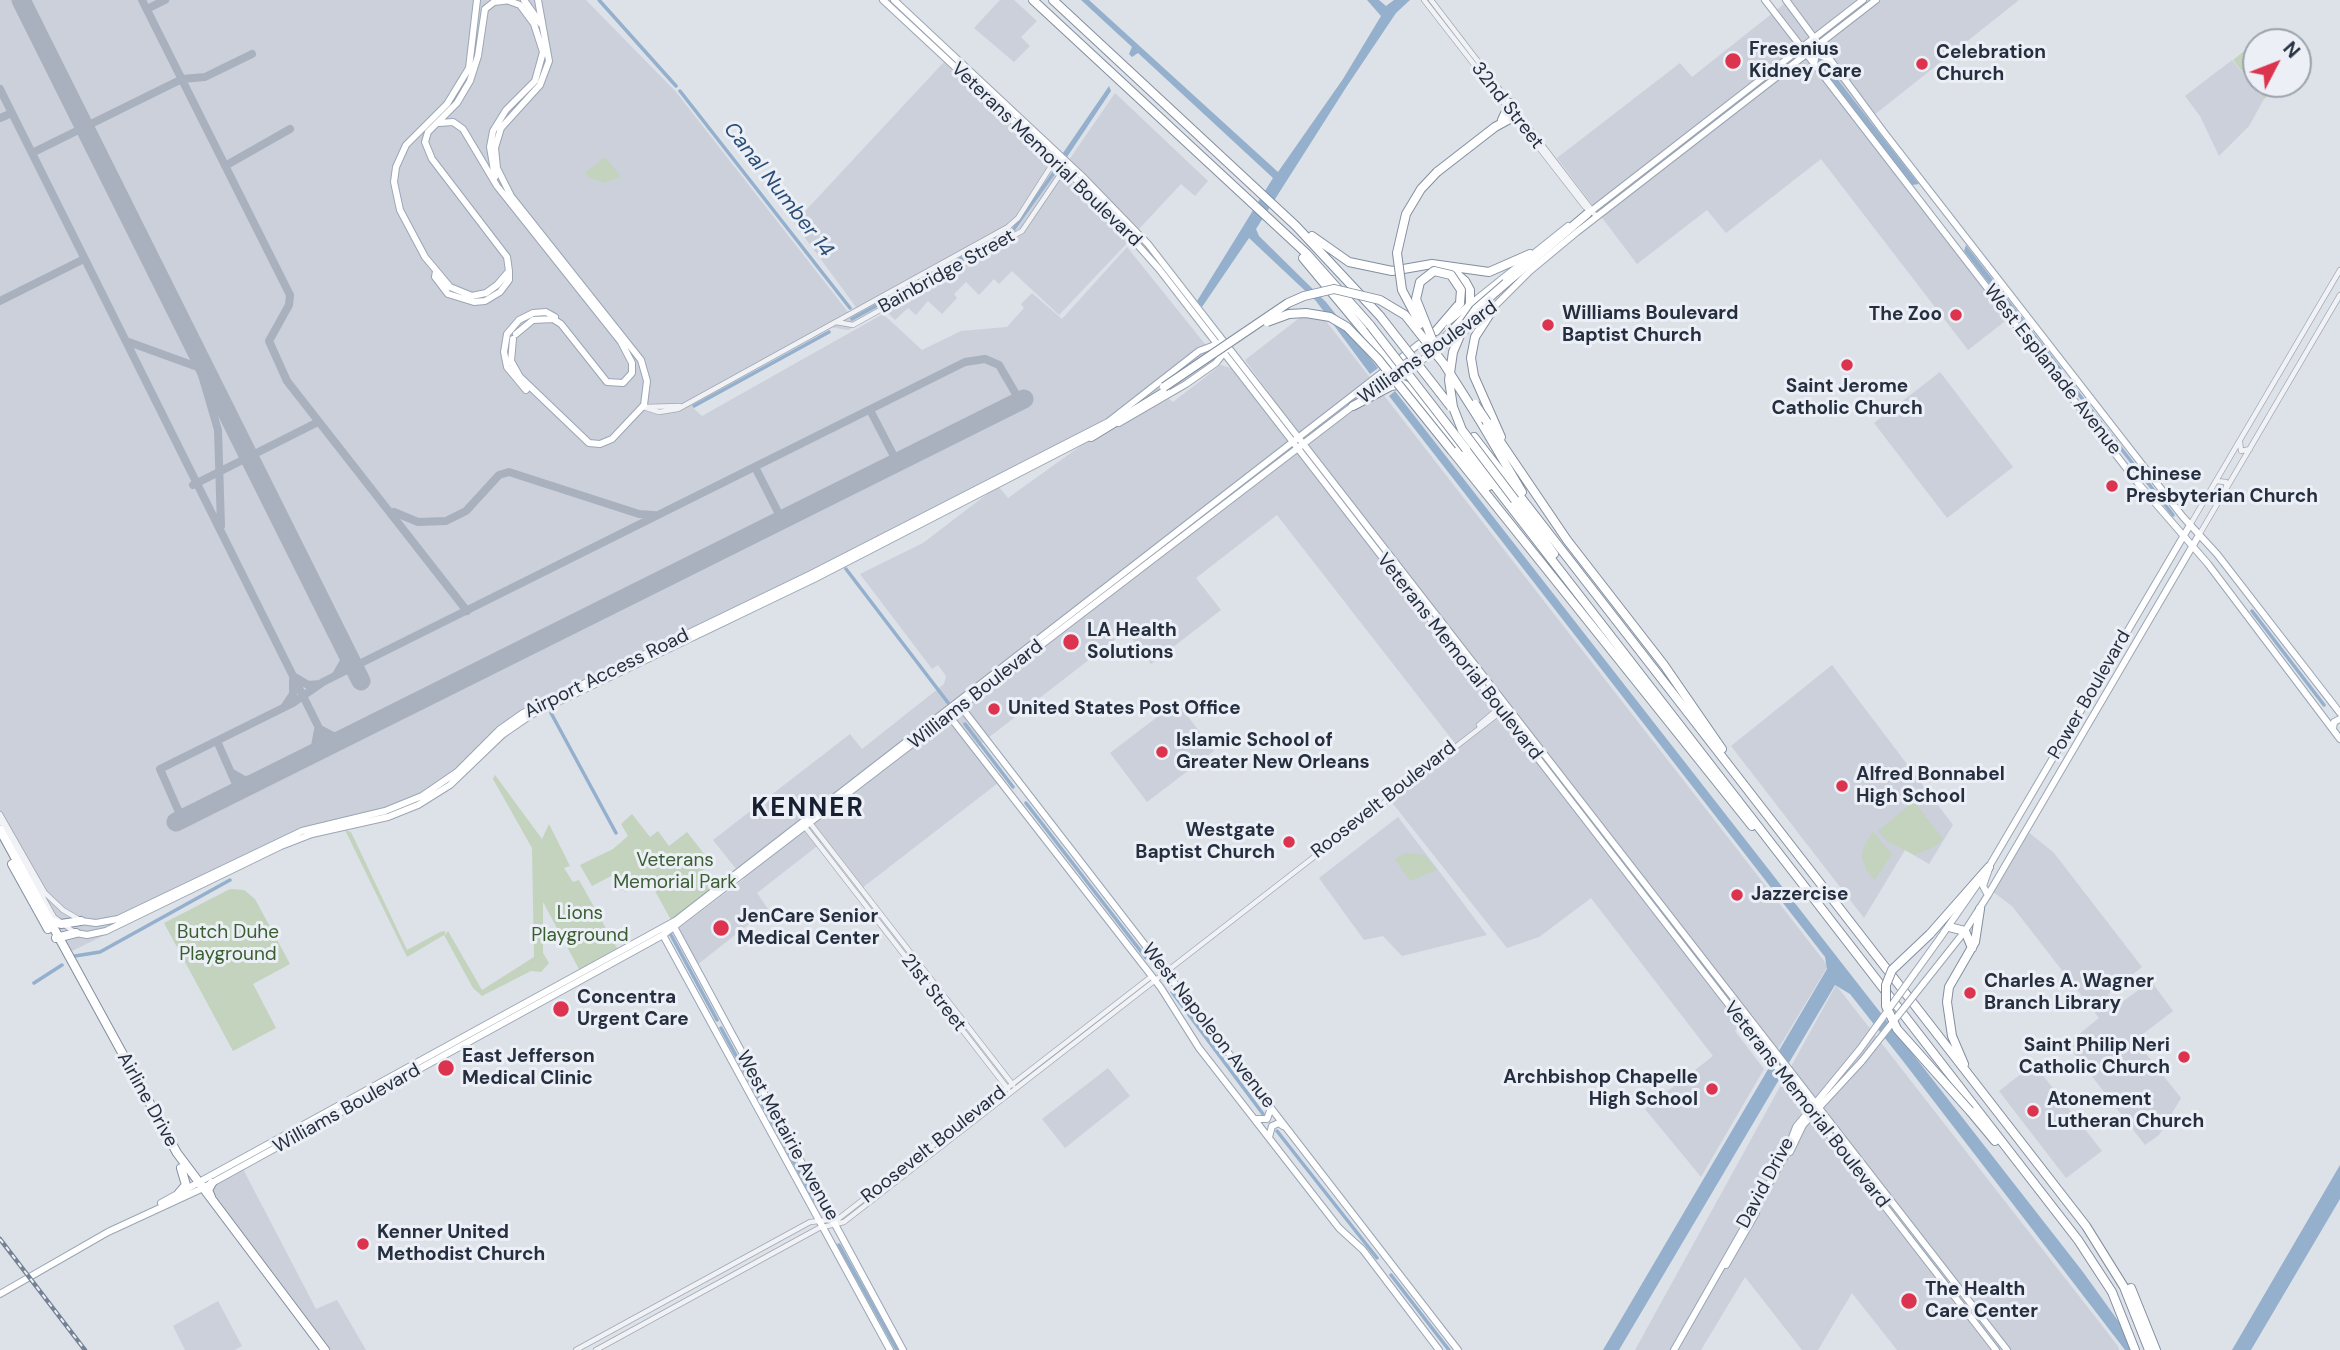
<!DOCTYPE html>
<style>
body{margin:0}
#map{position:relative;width:2340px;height:1350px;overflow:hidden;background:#dde1e8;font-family:"DM Sans",sans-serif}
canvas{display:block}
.north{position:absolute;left:2242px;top:28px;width:70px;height:70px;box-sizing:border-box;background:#ecf0f6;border:2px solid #9ca3ad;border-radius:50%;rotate:48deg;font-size:19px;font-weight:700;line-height:28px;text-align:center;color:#252f40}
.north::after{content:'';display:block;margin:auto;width:24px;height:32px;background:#dc344e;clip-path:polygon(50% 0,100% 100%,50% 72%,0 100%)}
</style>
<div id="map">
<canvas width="2340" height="1350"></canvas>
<div class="north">N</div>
</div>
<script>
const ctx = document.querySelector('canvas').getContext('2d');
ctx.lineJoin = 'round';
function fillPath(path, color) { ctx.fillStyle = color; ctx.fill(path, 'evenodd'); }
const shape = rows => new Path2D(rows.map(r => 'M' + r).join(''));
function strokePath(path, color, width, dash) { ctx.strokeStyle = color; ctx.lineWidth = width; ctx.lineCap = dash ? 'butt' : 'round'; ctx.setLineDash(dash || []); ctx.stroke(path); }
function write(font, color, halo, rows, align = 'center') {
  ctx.font = font + ' "DM Sans",sans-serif'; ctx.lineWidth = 6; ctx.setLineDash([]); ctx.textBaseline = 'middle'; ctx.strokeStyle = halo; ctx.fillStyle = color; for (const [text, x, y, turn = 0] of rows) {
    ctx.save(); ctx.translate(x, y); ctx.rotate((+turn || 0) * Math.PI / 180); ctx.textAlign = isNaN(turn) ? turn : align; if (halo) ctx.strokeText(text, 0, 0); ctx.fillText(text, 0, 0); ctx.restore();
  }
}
fillPath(shape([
 [0,0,586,0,676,92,848,312,856,307,794,223,944,62,1131,239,1059,315,1012,271,999,284,994,279,979,295,966,282,954,294,957,298,942,314,928,301,916,315,908,308,895,320,885,310,848,330,830,327,691,406,702,416,883,314,922,350,961,331,1007,327,1024,308,1021,304,1032,293,1062,319,1127,247,1217,359,1172,391,998,486,1008,498,1086,442,1169,399,1173,402,1221,365,1231,368,1263,409,1274,400,1245,360,1302,316,1326,321,1828,966,1778,1049,1752,1015,1735,1031,1764,1069,1701,1177,1645,1109,1713,1056,1591,898,1539,937,1507,948,1390,800,1457,746,1277,515,1196,578,1221,610,1151,664,1126,631,988,738,974,751,998,783,862,888,825,840,757,893,768,909,697,965,679,928,744,879,713,840,850,734,862,749,944,684,946,676,938,665,932,669,860,574,923,543,995,488,728,625,523,722,461,779,419,807,395,817,293,843,70,952,0,825],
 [1000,0,1014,0,1037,21,1021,37,1030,46,1014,62,974,28],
 [1789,0,2019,0,1859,127,2009,318,1968,350,1821,159,1726,233,1707,210,1637,264,1557,158,1680,63,1692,77],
 [2232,60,2264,99,2249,126,2219,156,2200,116,2185,96],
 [1115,93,1208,181,1195,196,1181,184,1139,229,1069,160],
 [1940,372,2013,467,1947,518,1874,423],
 [1832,665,1953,825,1929,864,1905,850,1864,918,1731,746],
 [1177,702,1214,751,1147,802,1110,753],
 [1398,817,1445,879,1487,935,1402,956,1383,936,1364,940,1319,878],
 [2027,831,2054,853,2142,967,2108,994,2118,1005,2151,981,2173,1011,2135,1040,2181,1098,2159,1135,2145,1145,2067,1044,2099,1018,2012,906,1992,891],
 [1836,985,2118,1346,2119,1350,1897,1350,1852,1293,1818,1350,1802,1350,1745,1277,1701,1350,1635,1350],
 [2034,1064,2102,1151,2066,1178,1999,1091],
 [1108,1068,1130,1096,1065,1148,1042,1119],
 [243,1169,316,1309,337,1300,366,1350,330,1350,212,1197,211,1186],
 [218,1301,242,1346,235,1350,185,1350,173,1326]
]), '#cbd0db');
fillPath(shape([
 [2271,30,2280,42,2256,42,2256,84,2279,84,2264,99,2233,60],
 [605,157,621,177,604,183,590,178,585,173],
 [495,775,542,839,549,824,570,866,564,868,573,882,579,880,618,950,580,971,543,902,543,953,549,963,541,972,531,971,482,996,473,988,444,935,407,957,345,830,351,832,407,950,440,932,445,931,445,935,448,931,482,990,534,957,532,848,493,779],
 [1911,804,1916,804,1943,839,1934,847,1915,855,1888,842,1878,831],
 [632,814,650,837,658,831,669,846,687,832,712,864,700,872,713,888,671,920,648,878,625,892,613,875,592,886,580,865,613,849,628,836,621,824],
 [1873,832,1892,854,1875,880,1866,870,1862,857,1864,846],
 [1405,853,1425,855,1437,870,1410,881,1395,859],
 [230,889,244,890,255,899,290,964,253,984,276,1028,233,1051,164,923]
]), '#c3d3bd');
fillPath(shape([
 [1081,0,1089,0,1278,172,1343,79,1381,16,1367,0,1379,0,1386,6,1394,0,1410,0,1396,13,1347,86,1256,229,1259,236,1326,302,1378,368,1370,374,1316,301,1249,238,1202,307,1197,301,1273,178,1138,53,1132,57,1129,54,1132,47],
 [1821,57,1831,71,1919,184,1912,185,1850,106,1817,60],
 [1109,86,1111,91,1067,157,1063,153],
 [1966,245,2062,369,2058,373,1964,251],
 [1395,391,2083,1272,2139,1350,2125,1350,1903,1061,1850,994,1835,985,1619,1350,1603,1350,1827,969,1825,957,1389,396],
 [2340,1165,2340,1199,2251,1350,2232,1350]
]), '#94b0cd');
strokePath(shape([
 [599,0,676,86],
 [680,91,850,308],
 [852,319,1013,230,1058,167],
 [2070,383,2173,515],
 [694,406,829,332],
 [846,569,949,704],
 [2252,611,2324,705],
 [551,713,616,833],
 [965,724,1013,787],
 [1026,803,1146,958],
 [671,935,717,1020],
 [75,956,100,952,230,880],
 [34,983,62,965],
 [1172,992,1263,1114],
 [721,1028,815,1201],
 [1277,1131,1377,1258],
 [839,1245,897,1350],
 [1391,1275,1449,1350]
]), '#94b0cd', 3.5);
strokePath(shape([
 [142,0,290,295,289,305,269,341,287,381,467,611],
 [147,9,165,0],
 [0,89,328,746],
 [0,118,12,113],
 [32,153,182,79,205,77,252,54],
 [225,166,290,129],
 [0,301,84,259],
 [126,341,203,369],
 [194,348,218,430,221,526],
 [870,410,897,462],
 [755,467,782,520],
 [193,485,318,422],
 [394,512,418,522,446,521,466,511,499,475,509,472,639,514,654,515],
 [336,675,344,661,343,646],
 [293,676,308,685,320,684],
 [285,706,293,694,293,680],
 [320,729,333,736,350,735],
 [217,741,239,791],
 [305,758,315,746,318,730],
 [232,773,244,780,262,779],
 [182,819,160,769,293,703,323,682,965,362,985,359,999,365,1020,401]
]), '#a9b1be', 8);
strokePath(shape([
 [21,0,361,681],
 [176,822,1024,399]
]), '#a9b1be', 19);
const minor = shape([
 [1424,0,1507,107],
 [1431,0,1592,210],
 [1515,117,1585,207,1597,216],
 [836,322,853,325,1022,231,1068,163],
 [643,407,659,412,678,409,1008,227,1018,218,1055,160],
 [644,407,680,406],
 [2240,442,2241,451,2250,449],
 [2216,481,2226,482,2226,490],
 [2190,525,2340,270],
 [2199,535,2340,295],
 [1479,725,1499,708],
 [0,814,45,893,63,910,80,920],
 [0,820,54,917,74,932],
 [810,823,1013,1085],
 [805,827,1008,1089],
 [576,1350,810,1222,838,1219,1152,976],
 [596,1350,819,1228,844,1222,1507,707]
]);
const major = shape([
 [477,0,469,68,447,104,406,145,396,167,394,182,400,210,425,257,450,287,472,296,486,293,497,285,509,271,507,257,432,159,425,142,428,132,457,103,470,81,478,56,485,9,494,2,511,0],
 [524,0,541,24],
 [883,0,1097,199,1159,269,1996,1350],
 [894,0,1084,178,1148,244,2007,1350],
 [1765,0,2137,482,2208,564,2340,739],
 [1786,0,1883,131,2183,517,2217,554,2340,713],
 [1814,64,1816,54,1827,58],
 [439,123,453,122,463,129,497,186,621,342,632,363,632,373,623,383,607,382,561,324,553,319,533,320,516,334],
 [495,177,490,147,493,131,506,110,535,81,543,52,534,24,520,5,509,1],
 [1586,215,1863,0],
 [436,271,435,277,448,294,474,302,485,301,500,292,509,280,509,271],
 [1448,322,1568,226],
 [513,339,511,361,520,377,589,443,600,444,612,439,644,405,647,381,641,360,511,196,497,168,495,148,501,128,540,85,549,61,538,0],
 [1404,372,1480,321,1530,271,1577,232,1876,0],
 [526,390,507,367,504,352,507,334,519,320,533,313,546,312,555,317],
 [1363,398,1394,377],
 [1119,423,1186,384,1216,363,1225,351],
 [958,703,1458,1350],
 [947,713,1161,988,1199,1048,1339,1228,1363,1250,1439,1350],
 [2333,729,2334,722,2340,719],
 [1987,870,2190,525],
 [1988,895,1983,886,1989,869],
 [81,921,96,923,118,919,302,831,385,811,422,796,457,772,499,730,523,713,811,574,1108,422,1199,351,1220,343],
 [673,925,903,1350],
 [76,933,87,935,106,931,281,846,312,834,388,817,418,805,450,785,502,735,531,715,814,579,1093,435],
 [663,935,890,1350],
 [1940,938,1979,882],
 [1923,984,1965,931,1988,895,2199,535],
 [1257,1119,1267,1119,1271,1108],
 [1269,1137,1272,1126,1279,1123,1283,1126],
 [1790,1152,1803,1125,1862,1061],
 [161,1203,675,921,1428,337],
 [1723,1265,1726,1265,1756,1213],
 [0,1294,108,1232,201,1189,663,935,1354,405],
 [1674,1350,1785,1156,1796,1127,1860,1049]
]);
const highway = shape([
 [1033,0,1307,254,1370,325],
 [1053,0,1296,226,1380,316],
 [1502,120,1510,103],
 [1437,172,1495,127,1515,116],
 [1312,236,1349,262,1392,271,1432,264,1489,272,1530,254],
 [1303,258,1392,365,1403,373],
 [1506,283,1587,214],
 [1493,309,1475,337,1471,358,1474,376,1501,437],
 [1436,331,1460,303],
 [1435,349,1465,317,1470,303,1470,290,1465,281,1450,268],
 [1353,406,1391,386,1403,384,1409,387,1489,486],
 [1479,419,1522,492],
 [1487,422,1567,540,1664,665,1722,749],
 [1091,437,1166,391],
 [1474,437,2086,1226,2124,1287,2149,1350],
 [1466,449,2078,1240,2112,1292,2135,1350],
 [1452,451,1752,826],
 [1515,500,1554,554],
 [0,830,177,1153,325,1350],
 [12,864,48,929],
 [50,921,61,924,81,921],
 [1949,927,1965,931,1972,948],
 [1930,934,1989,867],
 [56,938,76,933],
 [1964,1064,1952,1036,1947,1002,1949,987,1975,942,1980,909],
 [1970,1111,1995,1141],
 [179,1193,186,1185,181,1168],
 [211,1197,208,1190,212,1183],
 [2131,1288,2156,1350]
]);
strokePath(minor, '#a2a8b2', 6);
strokePath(major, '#9ba6b5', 8);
strokePath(highway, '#838fa0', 10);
strokePath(minor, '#f0f2f6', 4.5);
strokePath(major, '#fff', 6);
strokePath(highway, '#fff', 8);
const rail = shape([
 [0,1239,85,1350]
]);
strokePath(rail, '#758194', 4.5);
strokePath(rail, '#ecf0f6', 2, [5]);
const majorBridge = shape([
 [1860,1049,1940,938],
 [1862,1061,1923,984]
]);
const highwayBridge = shape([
 [1506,283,1476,309,1464,326,1453,352,1449,380,1453,407,1462,430,1515,500],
 [1380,316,1451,407],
 [1267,322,1289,314,1306,313,1330,317,1347,327,1378,359,1452,451],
 [1420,324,1402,290,1397,253,1406,214,1421,189,1437,172],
 [1370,325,1466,449],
 [1432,339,1416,299,1420,282,1434,271,1451,275,1461,290,1460,303],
 [1164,387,1288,303,1304,296,1334,289,1380,300,1405,315,1444,364,1479,419],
 [1475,404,1487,422],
 [1930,934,1892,970,1886,985,1886,1006,1897,1029,1970,1111]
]);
strokePath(majorBridge, '#9ba6b5', 8, []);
strokePath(highwayBridge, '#838fa0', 10, []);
strokePath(majorBridge, '#fff', 6);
strokePath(highwayBridge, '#fff', 8);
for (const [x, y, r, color] of [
 [1733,61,9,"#dc344e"],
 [1922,64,7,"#dc344e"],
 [1956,315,7,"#dc344e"],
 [1548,325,7,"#dc344e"],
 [1847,365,7,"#dc344e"],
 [2112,486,7,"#dc344e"],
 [1071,642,9,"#dc344e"],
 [994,709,7,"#dc344e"],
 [1162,752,7,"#dc344e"],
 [1842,786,7,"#dc344e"],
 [1289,842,7,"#dc344e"],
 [1737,895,7,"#dc344e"],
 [721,928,9,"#dc344e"],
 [1970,993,7,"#dc344e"],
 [561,1009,9,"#dc344e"],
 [2184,1057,7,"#dc344e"],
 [446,1068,9,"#dc344e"],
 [1712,1089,7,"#dc344e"],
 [2033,1111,7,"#dc344e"],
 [363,1244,7,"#dc344e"],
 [1909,1301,9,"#dc344e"]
]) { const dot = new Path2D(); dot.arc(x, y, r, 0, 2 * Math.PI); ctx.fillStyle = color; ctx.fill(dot); strokePath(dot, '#ecf0f6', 2.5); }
write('bold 19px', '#252f40', '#ecf0f6', [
 ["Fresenius",1749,50],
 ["Kidney Care",1749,72],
 ["Celebration",1936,53],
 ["Church",1936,75],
 ["Williams Boulevard",1562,314],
 ["Baptist Church",1562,336],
 ["The Zoo",1942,315,"right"],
 ["Saint Jerome",1847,387,"center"],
 ["Catholic Church",1847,409,"center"],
 ["Chinese",2126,475],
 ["Presbyterian Church",2126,497],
 ["LA Health",1087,631],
 ["Solutions",1087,653],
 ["United States Post Office",1008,709],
 ["Islamic School of",1176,741],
 ["Greater New Orleans",1176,763],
 ["Alfred Bonnabel",1856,775],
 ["High School",1856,797],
 ["Westgate",1275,831,"right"],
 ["Baptist Church",1275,853,"right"],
 ["Jazzercise",1751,895],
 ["JenCare Senior",737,917],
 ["Medical Center",737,939],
 ["Charles A. Wagner",1984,982],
 ["Branch Library",1984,1004],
 ["Concentra",577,998],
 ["Urgent Care",577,1020],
 ["Saint Philip Neri",2170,1046,"right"],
 ["Catholic Church",2170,1068,"right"],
 ["East Jefferson",462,1057],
 ["Medical Clinic",462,1079],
 ["Archbishop Chapelle",1698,1078,"right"],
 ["High School",1698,1100,"right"],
 ["Atonement",2047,1100],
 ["Lutheran Church",2047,1122],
 ["Kenner United",377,1233],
 ["Methodist Church",377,1255],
 ["The Health",1925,1290],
 ["Care Center",1925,1312]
], 'left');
write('19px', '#252f40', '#ecf0f6', [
 ["32nd Street",1507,106,52],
 ["Veterans Memorial Boulevard",1046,155,44],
 ["Bainbridge Street",947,272,-29],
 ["Williams Boulevard",1428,353,-35],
 ["West Esplanade Avenue",2052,370,52],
 ["Veterans Memorial Boulevard",1459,657,52],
 ["Airport Access Road",607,674,-26],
 ["Williams Boulevard",976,695,-38],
 ["Power Boulevard",2090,695,-60],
 ["Roosevelt Boulevard",1384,800,-38],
 ["21st Street",933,993,52],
 ["West Napoleon Avenue",1208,1026,52],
 ["Airline Drive",147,1100,61],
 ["Veterans Memorial Boulevard",1806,1105,52],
 ["Williams Boulevard",347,1109,-29],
 ["West Metairie Avenue",787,1136,61],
 ["Roosevelt Boulevard",934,1145,-38],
 ["David Drive",1766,1183,-62]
]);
write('19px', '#395e31', '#ecf0f6', [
 ["Veterans",675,861],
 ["Memorial Park",675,883],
 ["Lions",580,914],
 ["Playground",580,936],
 ["Butch Duhe",228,933],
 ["Playground",228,955]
]);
write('italic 21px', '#2b4e78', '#ecf0f6', [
 ["Canal Number 14",778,190,52]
]);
ctx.letterSpacing = '2px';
write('bold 26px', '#172031', '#ecf0f6', [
 ["KENNER",808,809]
]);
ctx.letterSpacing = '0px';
</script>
